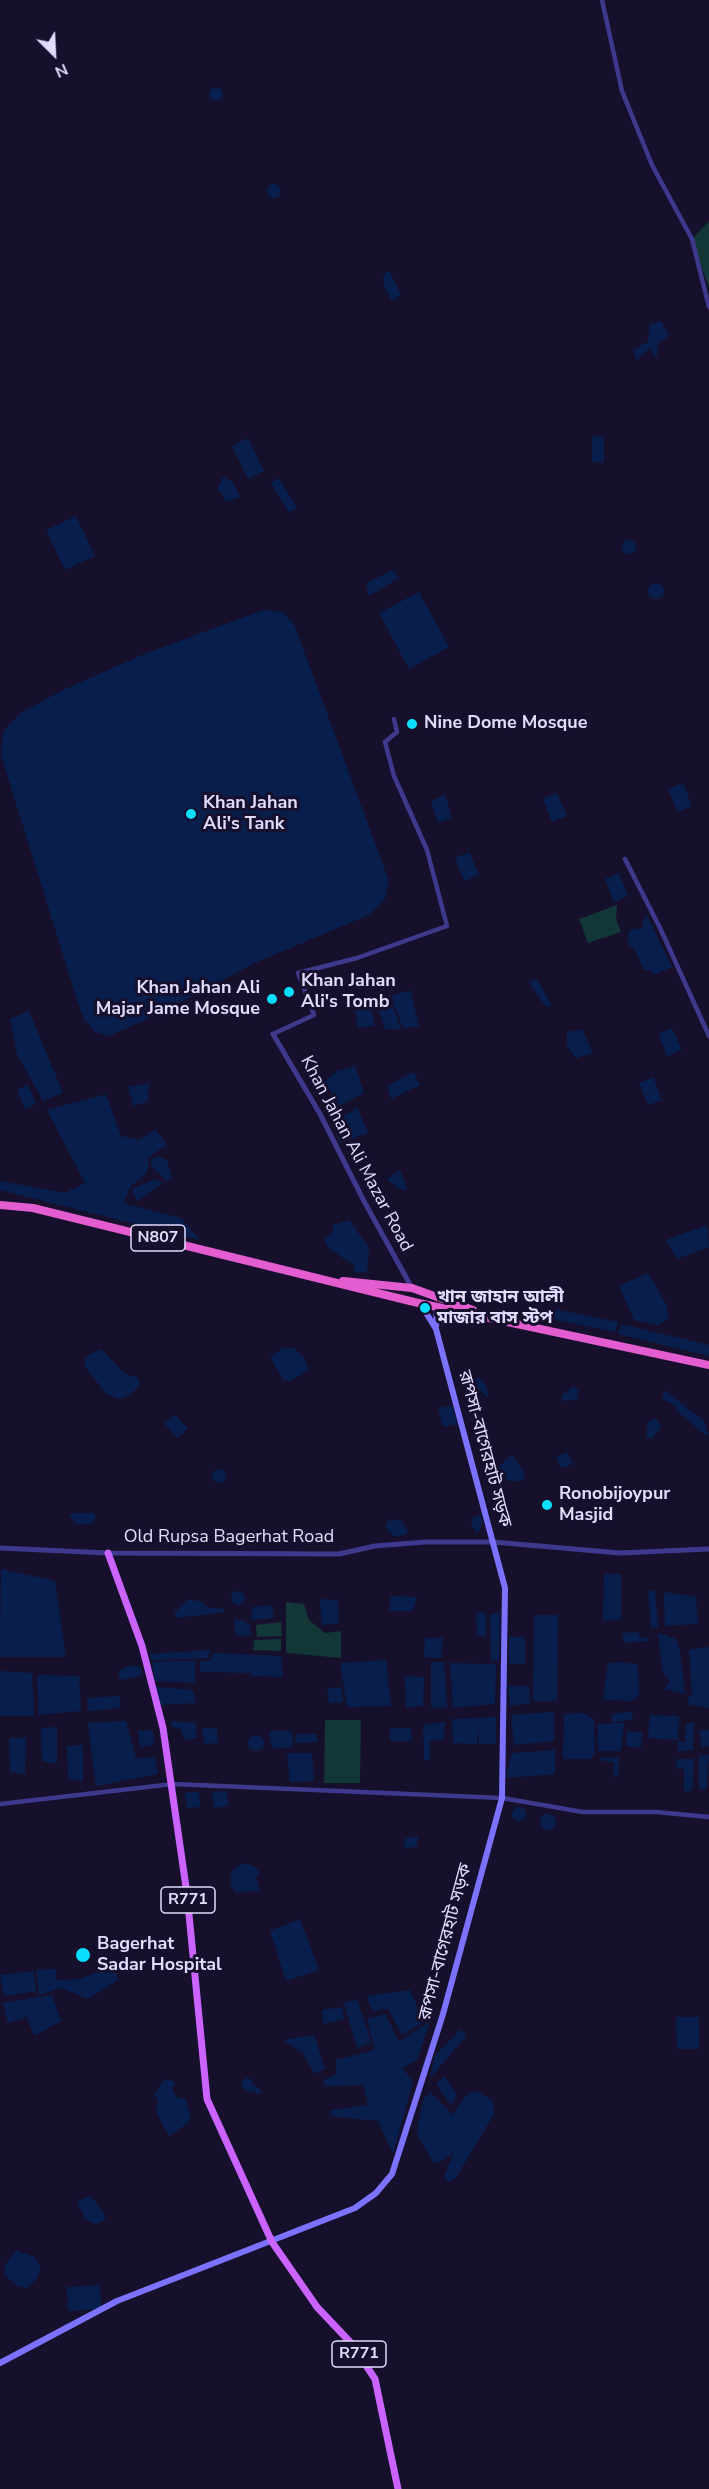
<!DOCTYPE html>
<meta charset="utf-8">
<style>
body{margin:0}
#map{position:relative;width:709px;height:2489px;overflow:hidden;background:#16102d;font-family:"Nunito Sans",sans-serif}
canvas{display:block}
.north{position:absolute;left:24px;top:24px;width:60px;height:60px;-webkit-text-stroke:4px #16102d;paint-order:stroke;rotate:156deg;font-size:16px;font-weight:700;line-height:24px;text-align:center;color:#e1dcff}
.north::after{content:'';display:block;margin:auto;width:21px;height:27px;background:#e1dcff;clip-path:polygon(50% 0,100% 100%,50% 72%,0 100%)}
</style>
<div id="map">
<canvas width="709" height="2489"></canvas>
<div class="north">N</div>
</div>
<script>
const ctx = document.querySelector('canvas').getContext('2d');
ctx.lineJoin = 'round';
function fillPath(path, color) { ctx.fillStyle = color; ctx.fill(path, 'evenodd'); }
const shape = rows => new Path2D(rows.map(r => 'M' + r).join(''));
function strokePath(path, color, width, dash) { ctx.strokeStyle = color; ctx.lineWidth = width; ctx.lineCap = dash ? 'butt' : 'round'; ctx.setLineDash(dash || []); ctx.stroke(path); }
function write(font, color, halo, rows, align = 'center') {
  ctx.font = font + ' "Nunito Sans","Noto Sans Bengali",sans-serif'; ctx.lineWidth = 6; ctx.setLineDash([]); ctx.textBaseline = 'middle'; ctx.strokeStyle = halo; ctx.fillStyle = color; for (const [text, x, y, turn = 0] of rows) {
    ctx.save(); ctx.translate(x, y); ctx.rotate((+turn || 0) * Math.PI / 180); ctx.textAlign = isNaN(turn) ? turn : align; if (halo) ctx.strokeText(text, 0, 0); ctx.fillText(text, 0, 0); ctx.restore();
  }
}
fillPath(shape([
 [709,221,709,288,692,239],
 [617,905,616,919,621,932,588,943,579,919],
 [286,1602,304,1604,309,1620,325,1633,341,1631,341,1658,286,1653],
 [281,1622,282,1636,257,1637,256,1625],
 [281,1639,281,1651,253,1650,254,1640],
 [325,1720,361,1720,360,1783,324,1783]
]), '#133737');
fillPath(shape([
 '209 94a7 7 0 1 1 14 0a7 7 0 1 1-14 0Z',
 '267 191a7 7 0 1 1 14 0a7 7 0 1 1-14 0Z',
 [386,272,390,272,401,295,392,301,384,286,383,276],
 [661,321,669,336,658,343,657,356,654,357,651,348,637,360,633,350,648,342,650,324],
 [592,436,604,437,604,463,592,462],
 [248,438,264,471,248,479,232,446],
 [223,477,233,482,240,497,225,502,222,493,217,490],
 [279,478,297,508,289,513,271,483],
 [76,516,95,556,65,570,46,530],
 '622 547a7 7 0 1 1 14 0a7 7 0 1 1-14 0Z',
 [393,570,399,578,369,596,366,583],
 '648 591a8 8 0 1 1 16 0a8 8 0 1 1-16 0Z',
 [419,592,449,647,409,669,379,613],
 [263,610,283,612,294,624,389,881,385,899,371,914,257,962,156,1015,109,1036,95,1032,84,1019,78,1003,1,755,3,731,21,713,61,691,142,655],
 [683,783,692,806,678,812,668,789],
 [557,793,567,816,552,822,543,799],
 [445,795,452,818,438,823,431,801],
 [469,852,479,875,464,881,455,858],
 [619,873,628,896,614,902,605,879],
 [646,913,672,967,654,975,650,970,644,970,634,948,628,945,629,930,642,928],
 [536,978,552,1005,546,1007,529,982],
 [410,990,419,1026,403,1028,391,996],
 [392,1005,401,1029,385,1029,379,1009],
 [371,1009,375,1026,358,1028,355,1011],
 [29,1011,63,1093,43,1101,17,1054,10,1019],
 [672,1028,682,1050,667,1056,658,1034],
 [582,1029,593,1053,576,1058,567,1047,567,1032],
 [355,1066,364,1093,339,1106,325,1081,337,1071],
 [414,1072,420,1085,391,1099,387,1086],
 [653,1077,662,1100,648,1105,639,1083],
 [149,1083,148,1101,133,1106,128,1087],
 [28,1084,36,1104,25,1109,17,1090],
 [106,1094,121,1136,139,1140,155,1129,167,1145,147,1158,149,1164,146,1174,131,1186,123,1203,181,1218,200,1240,0,1190,0,1181,65,1193,85,1183,47,1110],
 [357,1107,368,1133,340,1143,333,1125],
 [157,1156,167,1160,172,1178,167,1181,152,1167,150,1161],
 [400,1170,407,1189,400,1190,387,1179],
 [154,1179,163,1183,138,1201,131,1190],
 [349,1220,369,1248,367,1273,354,1272,354,1265,328,1248,324,1239,333,1232,333,1225],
 [707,1225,709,1247,677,1259,666,1240],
 [648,1273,666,1304,669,1319,658,1325,634,1320,619,1286],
 [554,1309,618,1322,615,1332,551,1319],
 [621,1324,709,1345,709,1356,618,1334],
 [283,1348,294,1348,304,1358,309,1370,291,1381,283,1380,270,1357],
 [101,1349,125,1374,139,1378,139,1386,131,1394,120,1399,106,1394,85,1366,85,1359,89,1355],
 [479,1377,485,1383,489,1399,475,1386,472,1380],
 [573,1386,578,1390,577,1400,563,1401,561,1396],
 [665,1390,704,1421,709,1438,676,1410,676,1406,662,1399],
 [452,1405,457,1424,443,1427,438,1408],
 [175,1415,188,1429,177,1438,164,1423],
 [656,1418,661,1427,652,1439,646,1437,648,1421],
 [567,1452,573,1464,561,1468,556,1457],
 [512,1455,525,1473,524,1480,512,1482,503,1477,499,1466],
 '212 1476a7 7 0 1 1 14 0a7 7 0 1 1-14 0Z',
 [74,1513,95,1513,94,1523,77,1525,69,1516],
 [481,1515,482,1523,480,1530,475,1532,470,1519],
 [391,1519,402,1521,408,1533,399,1537,391,1534,386,1528,387,1522],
 [1,1569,55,1581,66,1657,0,1657],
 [604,1574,621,1574,621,1620,603,1621],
 [655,1590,658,1627,651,1628,648,1591],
 '231 1598a7 7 0 1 1 14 0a7 7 0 1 1-14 0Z',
 [664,1592,696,1597,698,1624,665,1626],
 [391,1596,417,1597,413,1611,389,1611],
 [188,1599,202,1602,206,1607,224,1609,224,1612,177,1618,174,1613],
 [320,1599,338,1600,339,1623,322,1625],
 [272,1605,274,1618,251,1620,252,1607],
 [476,1612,486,1613,486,1636,477,1636],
 [500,1613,499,1661,491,1661,490,1614],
 [534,1615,558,1615,557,1701,533,1701],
 [234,1619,245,1621,250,1626,251,1635,236,1636],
 [638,1632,640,1637,651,1639,650,1641,624,1643,622,1633],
 [658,1633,676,1639,680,1651,685,1694,664,1689,669,1683,668,1677,663,1674],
 [509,1637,525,1637,525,1664,509,1664],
 [425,1638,443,1638,441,1658,424,1657],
 [709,1647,709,1708,689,1705,688,1697,692,1694,689,1650],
 [210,1650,209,1658,150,1660,150,1654],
 [213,1653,281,1656,283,1677,252,1676,250,1673,200,1672,200,1661,211,1661],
 [386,1660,391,1706,347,1707,340,1663],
 [195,1661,195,1683,155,1681,152,1662],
 [431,1662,444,1662,447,1707,431,1708],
 [623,1662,638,1665,639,1696,632,1701,603,1700,608,1663],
 [450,1663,496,1664,495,1704,453,1708],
 [128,1666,139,1666,143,1675,123,1680,118,1676,119,1671],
 [0,1671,32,1673,34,1716,0,1716],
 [37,1675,79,1676,81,1711,39,1715],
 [405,1676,424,1677,423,1706,406,1708],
 [508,1686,529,1686,530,1703,510,1706],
 [156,1687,193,1690,196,1703,160,1705],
 [342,1687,343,1702,329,1703,327,1688],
 [119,1696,121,1708,88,1711,87,1698],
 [633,1711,632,1720,612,1722,612,1714],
 [554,1712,554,1741,514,1745,511,1715],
 [584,1713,594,1719,595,1752,591,1759,563,1759,564,1714],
 [650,1715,679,1716,678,1740,648,1738],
 [496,1717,496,1744,479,1744,478,1726,477,1744,453,1743,452,1719],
 [126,1721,136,1758,155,1757,158,1774,96,1786,88,1723],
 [170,1721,196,1723,197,1738,184,1740,181,1729,172,1727],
 [445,1722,444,1740,430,1741,430,1760,424,1761,423,1725],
 [624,1723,621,1751,598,1751,598,1724],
 [686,1723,694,1723,693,1750,678,1751,677,1742,685,1742],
 [57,1727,57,1764,42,1761,41,1728],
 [202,1728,217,1728,218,1743,204,1744],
 [390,1728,411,1728,412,1741,390,1741],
 [153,1730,154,1745,140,1747,138,1731],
 [709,1730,709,1746,702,1748,699,1731],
 [269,1731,292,1731,293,1747,272,1749],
 [627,1731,642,1732,641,1748,626,1746],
 [296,1734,317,1734,317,1742,295,1743],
 '248 1743a8 8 0 1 1 16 0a8 8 0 1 1-16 0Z',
 [9,1738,26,1738,25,1774,10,1772],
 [83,1745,83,1782,68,1779,67,1746],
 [555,1750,555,1774,506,1778,512,1753],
 [287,1753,312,1753,314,1781,290,1782],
 [699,1755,709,1755,706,1790,699,1789],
 [601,1757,619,1758,618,1777,613,1777,614,1763,601,1760],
 [676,1759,694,1759,692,1791,684,1791,684,1769,677,1769],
 [227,1791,228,1806,214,1808,212,1792],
 [199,1792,200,1807,187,1808,185,1793],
 '512 1814a7 7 0 1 1 14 0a7 7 0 1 1-14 0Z',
 '540 1822a8 8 0 1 1 16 0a8 8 0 1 1-16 0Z',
 [418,1836,417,1846,405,1849,404,1839],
 [245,1863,255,1867,260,1873,256,1877,260,1891,235,1892,231,1886,230,1876,235,1867],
 [300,1919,319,1970,286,1981,270,1931],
 [123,1962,125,1968,116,1972,118,1980,88,1999,61,1988,39,1995,36,1970,56,1969,57,1980,80,1979],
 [33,1971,36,1991,4,1996,0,1975],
 [410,1990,424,2022,402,2035,388,2009,372,2011,367,1996],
 [52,1995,61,2021,34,2036,27,2017,8,2023,3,2003],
 [357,1999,371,2042,357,2048,344,2003],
 [342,2007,344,2019,323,2024,322,2010],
 [385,2014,399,2042,430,2021,417,2060,402,2068,413,2081,393,2154,378,2121,331,2116,330,2110,368,2105,363,2085,325,2086,323,2080,336,2075,336,2060,375,2050,367,2019],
 [676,2017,699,2017,699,2049,677,2049],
 [461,2029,467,2035,430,2078,435,2055],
 [314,2035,325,2069,315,2074,302,2052,283,2040],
 [445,2076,457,2095,451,2105,436,2084],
 [247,2078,254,2080,251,2083,261,2090,260,2094,244,2090,241,2081],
 [165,2079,176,2082,172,2089,174,2094,180,2099,185,2098,191,2115,188,2123,169,2136,156,2112,158,2100,154,2095],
 [476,2091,493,2101,494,2114,455,2179,448,2182,444,2177,454,2152,439,2163,433,2162,418,2136,417,2129,423,2100,430,2092,453,2115,464,2098,470,2092],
 [91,2196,106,2217,103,2221,95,2224,82,2217,84,2213,78,2207,79,2200],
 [16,2250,35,2257,41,2268,37,2278,27,2288,18,2286,4,2275,5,2265],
 [100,2285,101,2309,68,2311,67,2287]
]), '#081f4d');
strokePath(shape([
 [602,0,622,91,652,165,692,239,709,307],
 [625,859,661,930,709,1036],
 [273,1034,314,1015,298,973,357,958,447,926,427,850,394,776,385,742,397,732,394,719],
 [0,1804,173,1784,502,1798,583,1812,656,1812,709,1817]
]), '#3f398e', 4.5);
strokePath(shape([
 [273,1034,320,1114,365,1203,412,1288],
 [0,1548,108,1553,339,1554,375,1546,425,1542,493,1542,620,1553,709,1549]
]), '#3f398e', 5);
strokePath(shape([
 [436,1327,437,1307],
 [0,2363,117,2301,355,2208,376,2193,392,2174,443,2014,502,1798,505,1588,436,1329,420,1303]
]), '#7b73ff', 6);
strokePath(shape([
 [108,1553,142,1646,163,1728,187,1894,207,2099,272,2242,317,2307,351,2343,375,2379,398,2489]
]), '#ca63ff', 7);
strokePath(shape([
 [0,1205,33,1208,414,1302,709,1365],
 [343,1281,412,1288,473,1310]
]), '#e45dd0', 8);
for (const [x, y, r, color] of [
 [412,724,6,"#08deff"],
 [191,814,6,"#08deff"],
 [289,992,6,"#08deff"],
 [272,999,6,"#08deff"],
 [425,1308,6,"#08deff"],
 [547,1505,6,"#08deff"],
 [83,1955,8,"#08deff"]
]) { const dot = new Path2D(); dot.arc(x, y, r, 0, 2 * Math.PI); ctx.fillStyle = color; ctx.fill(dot); strokePath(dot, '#16102d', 2); }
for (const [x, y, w] of [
 [158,1238,54],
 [188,1900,54],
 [359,2354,54]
]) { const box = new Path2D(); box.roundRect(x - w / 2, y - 13, w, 26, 4.5); ctx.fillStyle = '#16102d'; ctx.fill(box); strokePath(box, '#e1dcff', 1.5); }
write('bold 16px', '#e1dcff', null, [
 ["N807",158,1238],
 ["R771",188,1900],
 ["R771",359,2354]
]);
write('bold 18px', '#e1dcff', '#16102d', [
 ["Nine Dome Mosque",424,724],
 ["Khan Jahan",203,804],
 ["Ali's Tank",203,825],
 ["Khan Jahan",301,982],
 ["Ali's Tomb",301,1003],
 ["Khan Jahan Ali",260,989,"right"],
 ["Majar Jame Mosque",260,1010,"right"],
 ["খান জাহান আলী",437,1298],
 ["মাজার বাস স্টপ",437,1319],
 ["Ronobijoypur",559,1495],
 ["Masjid",559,1516],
 ["Bagerhat",97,1945],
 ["Sadar Hospital",97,1966]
], 'left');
write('18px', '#e1dcff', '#16102d', [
 ["Khan Jahan Ali Mazar Road",356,1154,62],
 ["রূপসা-বাগেরহাট সড়ক",484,1449,75],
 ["Old Rupsa Bagerhat Road",229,1538],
 ["রূপসা-বাগেরহাট সড়ক",446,1942,-75]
]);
</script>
